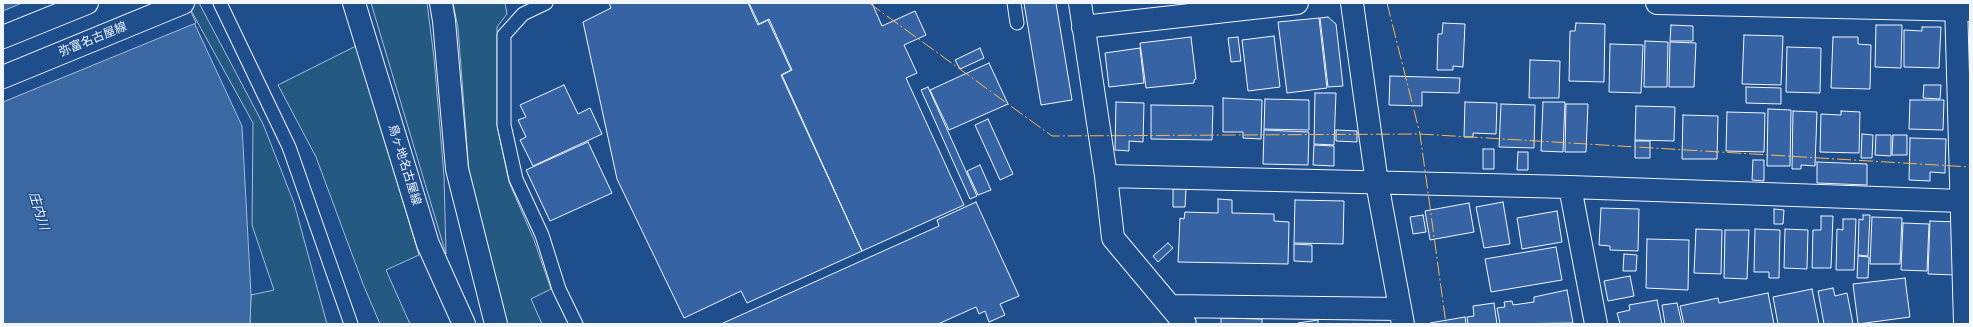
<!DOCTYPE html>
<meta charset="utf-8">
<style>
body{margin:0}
#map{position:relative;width:1973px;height:327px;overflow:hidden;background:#1f4e8c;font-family:Roboto,sans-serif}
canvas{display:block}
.frame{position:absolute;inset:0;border:4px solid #f2f6ff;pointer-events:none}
</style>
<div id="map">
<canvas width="1973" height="327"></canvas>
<div class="frame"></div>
</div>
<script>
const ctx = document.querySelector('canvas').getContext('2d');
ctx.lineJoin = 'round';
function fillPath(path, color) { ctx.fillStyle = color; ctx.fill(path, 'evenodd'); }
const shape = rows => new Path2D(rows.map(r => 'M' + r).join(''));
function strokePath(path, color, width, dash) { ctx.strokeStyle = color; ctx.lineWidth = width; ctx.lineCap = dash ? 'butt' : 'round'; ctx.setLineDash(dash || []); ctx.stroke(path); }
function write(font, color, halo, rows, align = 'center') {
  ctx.font = font + ' Roboto,"Noto Sans JP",sans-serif'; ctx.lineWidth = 3; ctx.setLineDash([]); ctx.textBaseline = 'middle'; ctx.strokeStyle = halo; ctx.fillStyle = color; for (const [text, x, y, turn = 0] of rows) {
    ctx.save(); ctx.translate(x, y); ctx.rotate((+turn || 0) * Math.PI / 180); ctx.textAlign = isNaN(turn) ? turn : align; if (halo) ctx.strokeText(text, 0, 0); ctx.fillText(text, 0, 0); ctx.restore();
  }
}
const green = shape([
 [187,3,199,3,263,124,294,203,327,324,250,324,251,295,274,290,252,225,253,123,187,3],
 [371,3,427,3,434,58,444,176,446,254,371,3],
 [453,3,505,3,507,14,497,27,497,125,509,182,534,240,551,289,531,299,542,324,506,324,469,172,458,28,453,3],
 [356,46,419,255,386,270,410,324,380,324,363,284,316,157,278,85,356,46]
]);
fillPath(green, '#245a82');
strokePath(green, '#a8bbd7', 1);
const water = shape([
 [3,3,185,3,242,126,251,295,250,324,3,324,3,3]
]);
fillPath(water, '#3b69a3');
strokePath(water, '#a8bbd7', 1);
const pier = shape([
 [22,3,187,3,196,23,3,102,3,11,22,3]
]);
fillPath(pier, '#1f4e8c');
strokePath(pier, '#a8bbd7', 1);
const building = shape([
 [609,3,748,3,758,25,768,20,791,70,781,75,862,251,747,303,741,291,684,318,617,179,583,22,611,8,609,3],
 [749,3,872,3,882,26,915,11,926,35,904,45,917,73,906,78,964,205,862,251,782,75,792,70,769,19,759,24,749,3],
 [1024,3,1056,3,1072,100,1041,105,1024,3],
 [1328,17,1336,24,1343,86,1328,87,1320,18,1328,17],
 [1319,18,1327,88,1287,93,1278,22,1319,18],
 [1443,23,1465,24,1463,67,1453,66,1453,70,1437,70,1438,34,1442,34,1443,23],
 [1576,23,1605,24,1604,82,1569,81,1570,31,1575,31,1576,23],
 [1671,25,1693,26,1693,41,1670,41,1671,25],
 [1876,25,1902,25,1901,68,1875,67,1876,25],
 [1922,27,1941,27,1939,68,1904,67,1904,30,1922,31,1922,27],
 [1744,35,1783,36,1781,85,1742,84,1744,35],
 [1274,36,1280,87,1248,91,1242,40,1274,36],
 [1191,37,1196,79,1194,80,1194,83,1146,88,1140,43,1191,37],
 [1238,37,1241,61,1231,62,1228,38,1238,37],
 [1833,37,1858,37,1858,44,1871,45,1870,89,1831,88,1833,37],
 [1645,41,1668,42,1667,87,1644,87,1645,41],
 [1670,42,1696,43,1694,87,1669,87,1670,42],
 [1610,44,1643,45,1641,93,1609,92,1610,44],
 [1787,47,1821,48,1820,93,1786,92,1787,47],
 [980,48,984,58,960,69,955,60,980,48],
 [1140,48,1144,83,1109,87,1105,53,1140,48],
 [1530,60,1560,61,1559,98,1529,98,1530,60],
 [989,63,1008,104,949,130,930,90,989,63],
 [1390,76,1460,78,1459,93,1422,92,1422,106,1389,105,1390,76],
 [564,85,578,114,590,108,602,134,533,166,520,140,526,137,518,120,526,117,520,105,564,85],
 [1924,85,1941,85,1940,99,1923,98,1924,85],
 [928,87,977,196,970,199,921,90,928,87],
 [1746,87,1781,88,1781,104,1746,103,1746,87],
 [1315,93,1336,93,1334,145,1314,144,1315,93],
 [1223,98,1262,100,1261,139,1243,138,1243,132,1223,132,1223,98],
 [1265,99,1309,100,1309,130,1264,129,1265,99],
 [1910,100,1944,100,1943,130,1909,129,1910,100],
 [1116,102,1144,103,1143,142,1129,141,1129,151,1115,150,1116,102],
 [1465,102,1497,103,1496,134,1473,133,1473,137,1464,137,1465,102],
 [1543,102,1565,102,1563,152,1541,151,1543,102],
 [1501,104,1535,105,1534,148,1499,147,1501,104],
 [1566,104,1588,104,1586,152,1565,152,1566,104],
 [1151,105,1213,106,1212,140,1151,139,1151,105],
 [1636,106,1675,107,1674,141,1635,140,1636,106],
 [1768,109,1791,110,1790,166,1767,166,1768,109],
 [1793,111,1817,112,1815,166,1801,165,1801,169,1792,169,1793,111],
 [1841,111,1860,112,1859,153,1820,152,1821,114,1841,115,1841,111],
 [1727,112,1765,113,1764,152,1726,151,1727,112],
 [1683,115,1718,116,1717,159,1682,159,1683,115],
 [988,119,1013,174,1000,180,975,125,988,119],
 [1264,130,1309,132,1308,165,1263,164,1264,130],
 [1336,130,1357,131,1357,142,1336,141,1336,130],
 [1862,134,1873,135,1872,158,1861,158,1862,134],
 [1876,135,1891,135,1891,156,1875,155,1876,135],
 [1893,135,1907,135,1907,155,1892,155,1893,135],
 [1910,138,1946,139,1945,173,1930,172,1930,181,1909,180,1910,138],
 [1635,141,1650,141,1650,158,1635,158,1635,141],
 [588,142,612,193,550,221,526,170,588,142],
 [1314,145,1334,146,1334,166,1313,165,1314,145],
 [1483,149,1494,149,1494,169,1483,169,1483,149],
 [1518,152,1528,152,1528,170,1517,170,1518,152],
 [1753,160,1764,160,1764,181,1752,180,1753,160],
 [1817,162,1867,164,1867,185,1817,183,1817,162],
 [980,165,991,190,978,195,967,171,980,165],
 [1173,189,1186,189,1185,207,1173,207,1173,189],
 [1218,199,1232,200,1232,213,1274,214,1274,221,1289,222,1288,264,1178,262,1180,218,1184,219,1185,212,1218,213,1218,199],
 [1295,200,1344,201,1343,244,1294,243,1295,200],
 [976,202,1019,296,1000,304,1005,315,989,322,985,311,979,314,976,307,938,324,721,324,939,226,937,220,976,202],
 [1503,202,1510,244,1484,248,1476,207,1503,202],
 [1469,203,1474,232,1430,240,1425,211,1469,203],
 [1601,208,1639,209,1638,251,1610,250,1610,246,1599,245,1601,208],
 [1774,209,1784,210,1783,224,1774,224,1774,209],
 [1557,211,1562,242,1522,249,1517,218,1557,211],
 [1423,215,1426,232,1413,234,1410,217,1423,215],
 [1863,215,1870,215,1868,256,1858,255,1859,219,1863,220,1863,215],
 [1821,216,1833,216,1831,268,1812,268,1813,230,1821,230,1821,216],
 [1872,217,1902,218,1900,264,1870,264,1872,217],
 [1843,219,1856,219,1854,270,1836,270,1837,229,1843,230,1843,219],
 [1930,221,1958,222,1956,275,1928,274,1930,221],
 [1903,223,1929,224,1927,271,1901,270,1903,223],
 [1696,229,1722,230,1721,274,1694,273,1696,229],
 [1755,229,1780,230,1779,278,1769,278,1769,272,1754,272,1755,229],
 [1785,229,1808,230,1807,269,1784,268,1785,229],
 [1725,230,1749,230,1747,279,1724,278,1725,230],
 [1647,239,1689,240,1688,290,1646,288,1647,239],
 [1168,243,1173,248,1158,262,1153,256,1168,243],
 [1294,244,1312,245,1312,262,1294,261,1294,244],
 [1556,247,1562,280,1491,292,1485,259,1556,247],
 [1624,254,1637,255,1636,271,1623,271,1624,254],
 [1858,256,1869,257,1868,278,1857,278,1858,256],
 [1630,276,1634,296,1608,301,1604,281,1630,276],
 [1905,278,1910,317,1858,324,1853,284,1905,278],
 [1833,288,1835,296,1847,293,1853,324,1824,324,1818,291,1833,288],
 [1812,289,1819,324,1778,324,1773,297,1812,289],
 [1567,290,1573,323,1500,324,1497,308,1505,307,1504,302,1512,301,1513,305,1534,302,1534,297,1567,290],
 [1768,293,1774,324,1684,324,1680,306,1718,298,1719,303,1768,293],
 [1657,300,1662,324,1620,324,1617,313,1630,310,1629,305,1657,300],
 [1494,303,1497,324,1468,324,1467,317,1474,316,1473,306,1494,303],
 [1677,303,1682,324,1665,324,1662,305,1677,303],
 [1465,317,1466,324,1430,324,1430,323,1465,317],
 [1221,318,1262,319,1262,324,1221,324,1221,318],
 [1318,320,1318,324,1298,324,1298,323,1318,320]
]);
fillPath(building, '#3563a3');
strokePath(building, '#f2f6ff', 1);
const lane = shape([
 [220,3,289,147,351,324],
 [546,3,523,14,504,35,504,125,516,179,542,235,559,289,576,324],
 [1014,3,1017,23]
]);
const street = shape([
 [441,3,444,21,457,169,496,324],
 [1080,3,1106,176,1113,238,1185,324],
 [1352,3,1377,183,1403,324],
 [1657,3,1970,10],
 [1956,3,1965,324],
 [1083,27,1297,3],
 [1106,176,1570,187,1961,201],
 [1570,187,1596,324],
 [1170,306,1400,309]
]);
const secondary = shape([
 [354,3,428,244,464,324]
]);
const primary = shape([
 [3,37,87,3],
 [3,77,183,3]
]);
strokePath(lane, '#f2f6ff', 15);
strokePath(street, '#f2f6ff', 24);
strokePath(secondary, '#f2f6ff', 24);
strokePath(primary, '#f2f6ff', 24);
strokePath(lane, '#1f4e8c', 13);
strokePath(street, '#1f4e8c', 22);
strokePath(secondary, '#1f4e8c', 22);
strokePath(primary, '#1f4e8c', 22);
strokePath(shape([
 [869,3,1052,136,1420,134,1970,167],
 [1387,3,1420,134,1446,324]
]), '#ffb74d', 1, [14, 3, 2, 3]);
write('12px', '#f2f6ff', '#1f4e8c', [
 ["弥富名古屋線",93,40,-22],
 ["鳥ヶ地名古屋線",404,165,73]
]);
write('italic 13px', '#f2f6ff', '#1f4e8c', [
 ["庄内川",38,211,73]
]);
</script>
